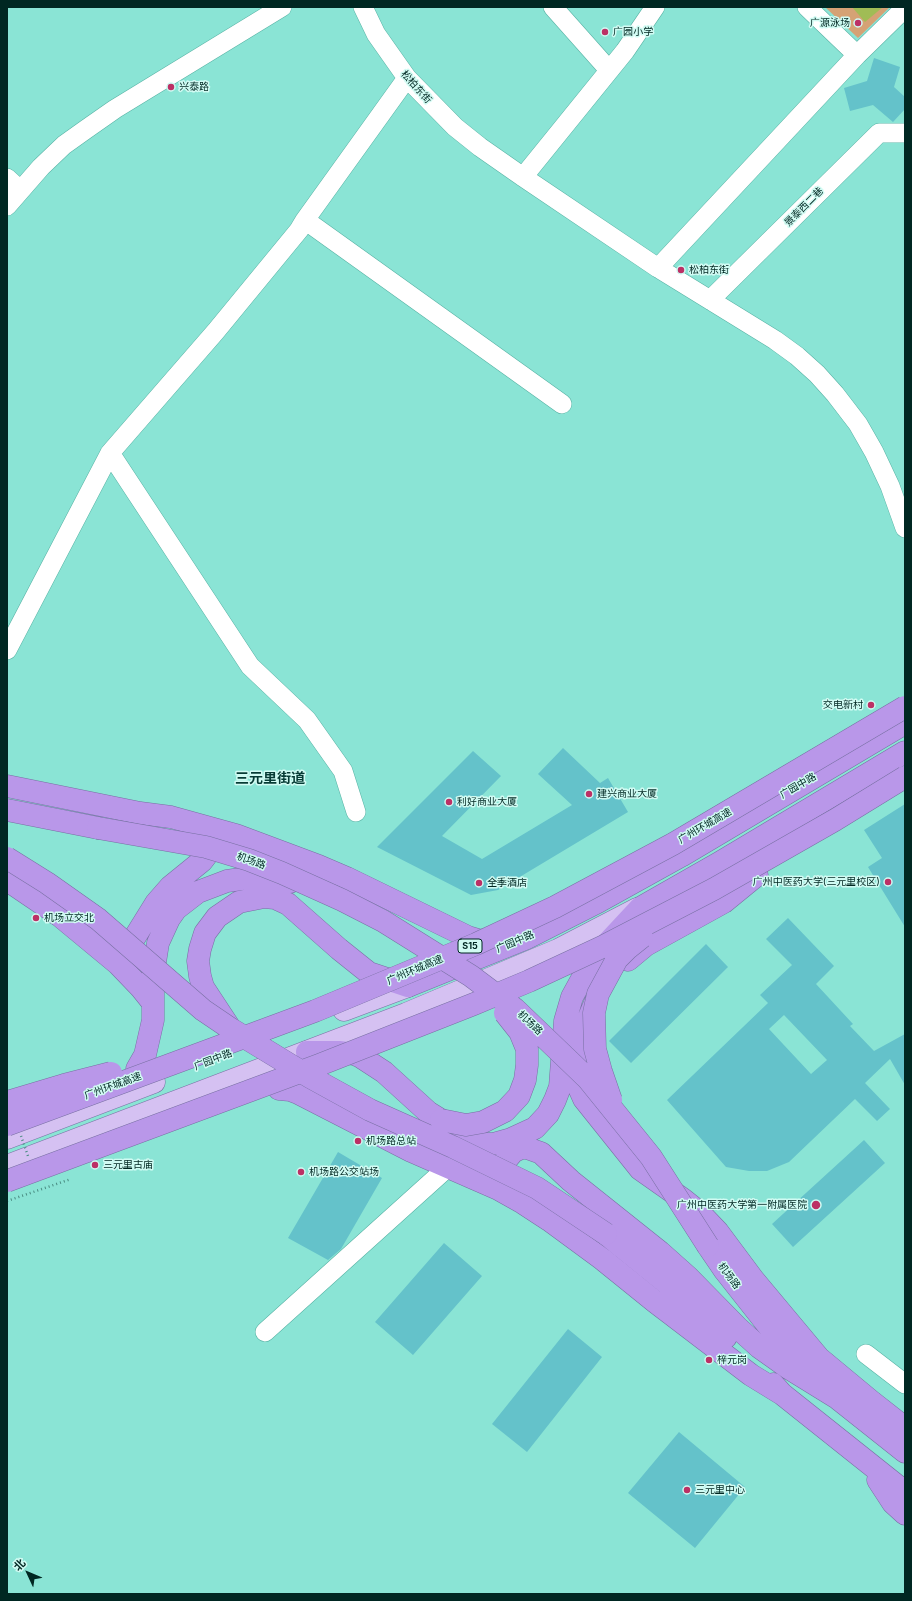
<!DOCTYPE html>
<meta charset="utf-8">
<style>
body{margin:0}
#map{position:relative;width:912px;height:1601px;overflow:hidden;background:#8ae4d5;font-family:Inter,"Noto Sans SC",sans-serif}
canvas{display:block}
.frame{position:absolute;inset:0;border:8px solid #002722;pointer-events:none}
.north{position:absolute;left:8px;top:1553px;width:40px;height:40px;-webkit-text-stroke:3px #d1fbf3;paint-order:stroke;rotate:314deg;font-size:11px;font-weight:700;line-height:16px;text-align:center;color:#002722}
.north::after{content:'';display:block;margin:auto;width:14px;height:18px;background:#002722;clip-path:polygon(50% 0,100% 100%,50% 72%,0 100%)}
</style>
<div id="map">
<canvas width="912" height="1601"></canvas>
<div class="frame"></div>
<div class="north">北</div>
</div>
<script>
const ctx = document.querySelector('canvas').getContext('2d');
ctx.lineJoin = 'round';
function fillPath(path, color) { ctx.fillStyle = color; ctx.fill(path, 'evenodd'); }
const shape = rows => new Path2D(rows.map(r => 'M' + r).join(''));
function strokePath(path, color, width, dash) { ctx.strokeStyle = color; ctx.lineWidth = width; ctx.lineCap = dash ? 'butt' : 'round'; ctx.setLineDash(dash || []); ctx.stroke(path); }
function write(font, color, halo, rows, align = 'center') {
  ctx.font = font + ' Inter,"Noto Sans SC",sans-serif'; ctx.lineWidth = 3; ctx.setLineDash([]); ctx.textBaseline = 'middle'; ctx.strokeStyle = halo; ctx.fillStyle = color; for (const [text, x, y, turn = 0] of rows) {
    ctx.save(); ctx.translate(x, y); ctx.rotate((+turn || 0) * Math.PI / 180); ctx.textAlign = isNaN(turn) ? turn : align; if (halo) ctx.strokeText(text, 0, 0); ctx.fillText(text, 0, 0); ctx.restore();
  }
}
fillPath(shape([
 [825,7,890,7,858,38]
]), '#d5a275');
fillPath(shape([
 [852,7,883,7,865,22]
]), '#a0bc55');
fillPath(shape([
 [874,58,900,67,894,87,905,97,905,109,893,122,873,105,850,111,844,88,867,81],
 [563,748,600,783,608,778,628,812,498,890,471,895,377,847,473,751,501,776,442,836,482,859,572,805,538,774],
 [905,804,905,927,868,867,882,858,864,830],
 [788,918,834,966,816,984,853,1024,850,1026,874,1051,905,1034,905,1085,890,1059,865,1083,890,1109,877,1121,855,1099,789,1162,767,1171,749,1171,726,1167,667,1100,768,1003,760,995,792,965,766,939],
 [784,1015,827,1060,811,1074,769,1029],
 [706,944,728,967,631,1063,609,1041],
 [864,1140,885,1163,793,1247,772,1224],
 [338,1152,382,1178,341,1249,328,1260,288,1238],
 [444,1243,482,1276,413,1355,375,1322],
 [568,1329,602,1357,527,1452,492,1424],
 [679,1432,745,1487,695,1548,628,1493]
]), '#64c2ca');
const minor = shape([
 [363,7,376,34,407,78,455,127,480,147,523,177,658,268,775,340,797,356,817,374,835,394,858,424,874,452,890,486,905,528],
 [553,7,609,70],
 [807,7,857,55],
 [523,177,625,51,655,7],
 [7,178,20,190],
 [7,206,41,167,64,145,85,130,115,109,282,7],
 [305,220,562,404],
 [658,268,857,55,905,8],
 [710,300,879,133,905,133],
 [110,453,250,666,307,720,343,771,356,812],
 [7,650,110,453,216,331,299,230,305,220,407,78],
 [265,1332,448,1167],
 [866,1354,905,1384]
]);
const major = shape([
 [344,1010,408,986],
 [7,1138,154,1082],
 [7,1166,406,1014,558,950,637,909]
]);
const highway = shape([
 [7,786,140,813,171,817,236,835,319,866,347,878,468,937,478,940,496,942],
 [7,810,98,828],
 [7,880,60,916,118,964,141,988,153,1003],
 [628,960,646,945,724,902,757,875],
 [120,961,156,903,170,887,202,861,209,852,217,832],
 [595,1003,581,1036,579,1048,577,1065,580,1090,584,1099,640,1169,684,1200,699,1212,718,1232,753,1279,819,1358,872,1402,905,1428],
 [230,1028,203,987,200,976,198,961,200,949,205,933,217,917,239,902,264,897,275,898,288,904,339,949,369,973,408,986,527,938,598,902,681,856,905,723],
 [307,1052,339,1052,354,1054,361,1057,384,1072,428,1112,441,1120],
 [137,1069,145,1055,153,1020,153,975,158,943,169,919,176,909,198,892,227,881,262,876,290,882],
 [279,1089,290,1090,298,1093,411,1151,498,1189,523,1203,549,1220,602,1259,654,1301,751,1375,782,1394],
 [441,1137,469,1143,493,1144,511,1139,535,1128,548,1114,555,1100,560,1087,565,1021,572,997,589,966,599,952,640,908,719,863,905,752],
 [498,1188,497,1179,502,1165,513,1152,521,1148,527,1148,541,1153,571,1181,660,1252,688,1277,738,1328,759,1347,790,1369,837,1398],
 [606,1234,684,1297,726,1337],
 [708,1246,725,1271,766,1323,814,1375,837,1398,905,1452],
 [773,1384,782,1394,905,1492],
 [878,1480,893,1503,905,1514]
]);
strokePath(minor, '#57b2a4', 20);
strokePath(major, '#7870a3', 23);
strokePath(highway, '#7870a3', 23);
strokePath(shape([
 [7,1201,71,1179]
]), '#4a8c82', 2.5, [1, 3]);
strokePath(minor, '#fff', 19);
strokePath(major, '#d5c1f2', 22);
strokePath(highway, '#b997e9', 22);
const highwayBridge = shape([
 [98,828,206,847,249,860,282,873,342,900,383,921,471,976,515,1009,588,1079,651,1157,708,1246],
 [7,858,47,883,98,919,203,1010,231,1029,310,1077,370,1110,453,1147,537,1188,606,1234],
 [611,1100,601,1071,595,1049,594,1013,598,994,617,959,627,949,642,937],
 [7,1102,64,1085,111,1073],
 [441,1120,466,1125,483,1122,505,1111,519,1096,525,1080,527,1065,527,1049,520,1032,505,1013],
 [7,1125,315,1011,476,944,555,907,673,844,905,707],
 [7,1181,319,1065,474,1004,529,981,602,947,714,889,835,820,905,777]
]);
strokePath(highwayBridge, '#7870a3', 23, []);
strokePath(shape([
 [21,1136,28,1156]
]), '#4a8c82', 2.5, [1, 3]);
strokePath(highwayBridge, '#b997e9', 22);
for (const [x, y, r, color] of [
 [858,23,4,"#bc3065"],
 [605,32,4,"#bc3065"],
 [171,87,4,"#bc3065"],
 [681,270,4,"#bc3065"],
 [871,705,4,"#bc3065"],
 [589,794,4,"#bc3065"],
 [449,802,4,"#bc3065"],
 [888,882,4,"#bc3065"],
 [479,883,4,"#bc3065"],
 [36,918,4,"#bc3065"],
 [358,1141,4,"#bc3065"],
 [95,1165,4,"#bc3065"],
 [301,1172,4,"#bc3065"],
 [816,1205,5,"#bc3065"],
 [709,1360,4,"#bc3065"],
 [687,1490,4,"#bc3065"]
]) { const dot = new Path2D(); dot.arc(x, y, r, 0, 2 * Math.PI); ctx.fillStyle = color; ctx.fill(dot); strokePath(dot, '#d1fbf3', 1.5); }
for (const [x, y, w] of [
 [470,946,24]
]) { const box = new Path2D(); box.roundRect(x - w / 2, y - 7, w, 14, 3); ctx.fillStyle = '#d1fbf3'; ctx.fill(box); strokePath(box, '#002722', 1); }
write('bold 9px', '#002722', null, [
 ["S15",470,946]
]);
write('10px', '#002722', '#d1fbf3', [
 ["广源泳场",850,23,"right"],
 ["广园小学",613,32],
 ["兴泰路",179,87],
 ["松柏东街",689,270],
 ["交电新村",863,705,"right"],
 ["建兴商业大厦",597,794],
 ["利好商业大厦",457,802],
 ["广州中医药大学(三元里校区)",880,882,"right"],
 ["全季酒店",487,883],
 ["机场立交北",44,918],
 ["机场路总站",366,1141],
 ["三元里古庙",103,1165],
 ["机场路公交站场",309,1172],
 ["广州中医药大学第一附属医院",807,1205,"right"],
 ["梓元岗",717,1360],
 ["三元里中心",695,1490]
], 'left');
write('10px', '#002722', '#d1fbf3', [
 ["松柏东街",416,87,48],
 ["景泰西二巷",804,207,-45],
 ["广园中路",798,786,-30],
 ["广州环城高速",705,826,-30],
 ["机场路",251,861,20],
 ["广园中路",515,942,-23],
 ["广州环城高速",415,970,-23],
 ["机场路",530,1023,43],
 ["广园中路",213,1060,-21],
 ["广州环城高速",113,1086,-20],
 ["机场路",729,1276,53]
]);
write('bold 14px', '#063b35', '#d1fbf3', [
 ["三元里街道",270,779]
]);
</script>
